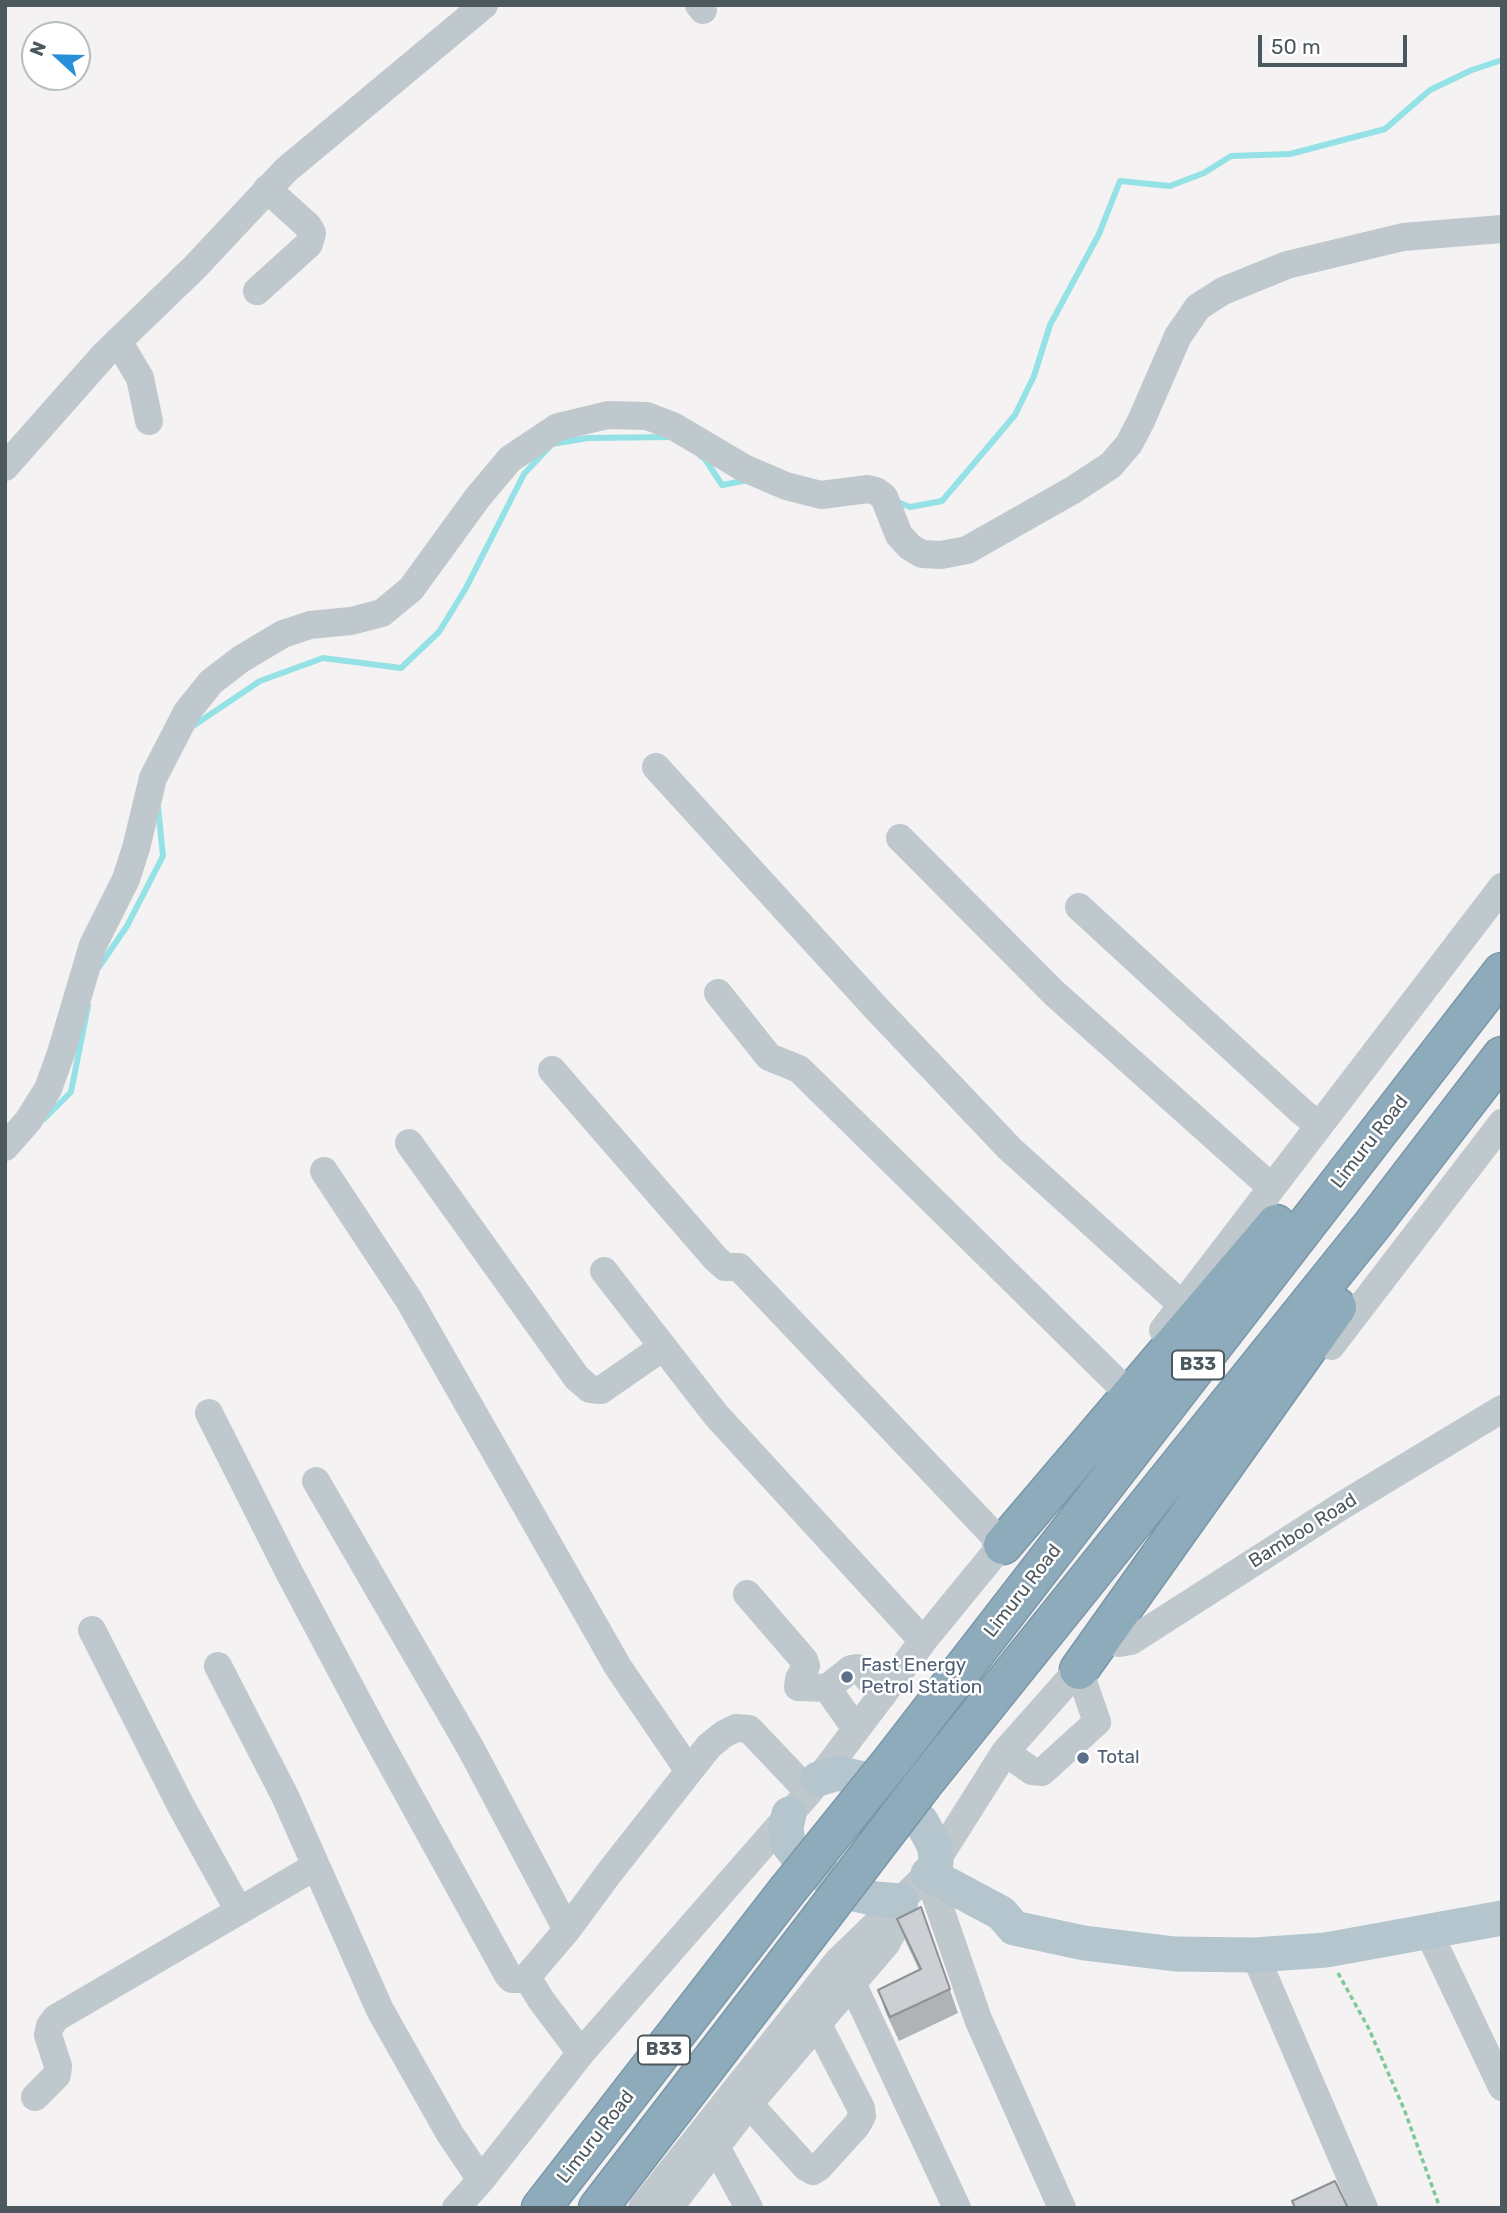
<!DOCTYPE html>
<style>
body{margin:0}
#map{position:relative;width:1507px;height:2213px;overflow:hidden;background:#f4f2f2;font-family:Rubik,sans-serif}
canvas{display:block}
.frame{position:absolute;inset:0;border:7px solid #4b585e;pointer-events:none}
.north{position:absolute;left:21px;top:21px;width:70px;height:70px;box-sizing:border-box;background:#fff;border:2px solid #b7bcbf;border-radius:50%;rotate:292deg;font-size:19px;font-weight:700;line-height:28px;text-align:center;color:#4b585e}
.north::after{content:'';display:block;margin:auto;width:24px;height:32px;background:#2890d8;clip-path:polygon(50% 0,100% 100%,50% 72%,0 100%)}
.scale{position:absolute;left:1258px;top:35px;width:149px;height:32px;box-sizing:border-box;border:4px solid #4b585e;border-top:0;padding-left:9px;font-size:21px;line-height:24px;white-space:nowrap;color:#4b585e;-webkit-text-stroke:5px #fff;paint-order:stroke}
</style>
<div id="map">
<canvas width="1507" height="2213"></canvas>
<div class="frame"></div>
<div class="north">N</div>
<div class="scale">50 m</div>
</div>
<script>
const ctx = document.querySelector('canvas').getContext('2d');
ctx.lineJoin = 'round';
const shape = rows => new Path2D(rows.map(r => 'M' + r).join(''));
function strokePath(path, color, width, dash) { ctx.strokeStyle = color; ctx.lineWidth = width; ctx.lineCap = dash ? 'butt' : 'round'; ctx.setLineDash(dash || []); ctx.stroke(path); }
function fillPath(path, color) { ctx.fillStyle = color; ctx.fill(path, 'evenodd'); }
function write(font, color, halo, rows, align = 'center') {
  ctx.font = font + ' Rubik,sans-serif'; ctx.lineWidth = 5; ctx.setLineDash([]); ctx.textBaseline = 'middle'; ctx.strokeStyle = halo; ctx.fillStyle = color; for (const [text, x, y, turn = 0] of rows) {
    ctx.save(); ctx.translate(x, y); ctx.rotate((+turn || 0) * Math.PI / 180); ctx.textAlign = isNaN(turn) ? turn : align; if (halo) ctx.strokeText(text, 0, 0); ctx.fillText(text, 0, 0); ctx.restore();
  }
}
strokePath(shape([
 [701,456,705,459,722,485,748,480],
 [895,501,910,507,942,501,1015,415,1034,376,1050,325,1099,234,1120,181,1170,186,1204,173,1231,156,1290,154,1385,129,1430,90,1472,70,1502,60],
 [190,728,260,681,323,658,401,668,439,632,466,588,524,474,552,444,588,438,671,437],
 [99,967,127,926,163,856,158,807],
 [44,1119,71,1092,88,1006]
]), '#95e2e6', 6);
const highway = shape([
 [1003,1545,1276,1224],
 [1079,1670,1337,1307],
 [894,1758,1502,972],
 [923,1784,1373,1224,1502,1056],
 [541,2208,786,1892],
 [598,2208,820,1919]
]);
strokePath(highway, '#7997a8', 41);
strokePath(shape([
 [1338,1973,1369,2029,1404,2109,1440,2208]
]), '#7fc999', 3.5, [5, 3.5]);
strokePath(shape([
 [699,5,703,10],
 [257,291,309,244,312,233,308,226,267,189],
 [118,341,140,378,149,421],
 [5,467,104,355,195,267,286,170,484,5],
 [656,767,876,1008,1009,1148,1182,1305],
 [900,838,1054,993,1271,1187],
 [1079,907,1302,1112,1319,1125],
 [718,993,769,1057,799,1069,1120,1385],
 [552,1070,716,1259,725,1267,739,1267,1003,1545],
 [409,1143,577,1378,590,1389,601,1390,663,1347],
 [5,1147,28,1121,48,1089,61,1053,93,945,126,879,136,848,153,778,187,712,211,682,241,659,283,634,310,625,351,621,382,613,411,589,478,497,510,459,558,427,608,415,647,416,673,426,744,468,786,486,821,495,868,489,876,491,884,497,899,535,910,547,922,554,941,555,967,550,1073,490,1111,465,1129,444,1141,421,1178,336,1198,307,1223,291,1287,265,1403,237,1502,229],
 [324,1171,409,1300,618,1667,689,1771],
 [604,1271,716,1415,923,1641],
 [1163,1330,1502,887],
 [1331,1346,1502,1123],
 [209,1413,290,1574,374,1732,508,1975,512,1979,521,1979,527,1977],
 [316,1481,470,1747,567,1930],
 [747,1594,804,1660,806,1666,799,1679,798,1687,827,1688,856,1729],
 [92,1630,181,1806,239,1911,316,1866],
 [1103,1639,1119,1643,1131,1641,1343,1505,1502,1409],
 [218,1666,285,1796,380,2010,450,2134,481,2180],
 [827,1688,851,1669,857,1668,862,1671,882,1696],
 [1005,1752,1032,1771,1042,1772,1097,1722,1079,1670],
 [928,1874,978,2019,1062,2208],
 [1428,1931,1502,2087],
 [1255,1955,1364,2208],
 [852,1983,957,2208],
 [581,2053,541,2000,527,1977,567,1930,609,1873,709,1746,724,1734,736,1728,749,1729,809,1792],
 [35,2097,57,2075,58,2066,48,2035,50,2026,56,2018,239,1911],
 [749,2104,806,2167,813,2171,819,2167,857,2125,862,2116,861,2108,818,2025],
 [716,2147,749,2208],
 [456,2208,481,2180,581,2053,809,1792,923,1641,1013,1531],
 [642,2208,838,1961,928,1874,1005,1752,1091,1655],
 [669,2208,749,2104,886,1944,896,1926,891,1910]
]), '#bfc8cd', 28);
strokePath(shape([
 [818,1779,838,1773,863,1779,895,1800,921,1821,935,1847,936,1862],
 [789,1814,786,1827,788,1844,799,1858,850,1893,876,1899,901,1901],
 [928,1874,1001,1913,1014,1928,1084,1943,1175,1954,1255,1955,1326,1950,1502,1918]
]), '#b4c5ce', 35);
strokePath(highway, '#8eabbc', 38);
const highwayBridge = shape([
 [786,1892,894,1758],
 [820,1919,923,1784]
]);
strokePath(highwayBridge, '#7997a8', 41, []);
strokePath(highwayBridge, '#8eabbc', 38);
fillPath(shape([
 [921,1907,958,2013,899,2041,886,2013,878,1990,919,1970,906,1942,897,1919]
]), '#afb3b6');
const building = shape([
 [921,1907,950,1989,890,2017,878,1990,921,1969,897,1919,921,1907],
 [1335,2181,1348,2208,1295,2208,1292,2201,1335,2181]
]);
fillPath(building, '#ccd0d4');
strokePath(building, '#8f9294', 2);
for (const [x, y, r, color] of [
 [847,1677,7,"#5c6f8a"],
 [1083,1758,7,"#5c6f8a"]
]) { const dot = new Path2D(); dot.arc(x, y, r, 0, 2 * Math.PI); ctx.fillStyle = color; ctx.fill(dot); strokePath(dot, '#fff', 2.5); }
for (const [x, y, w] of [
 [1198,1365,52],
 [664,2050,52]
]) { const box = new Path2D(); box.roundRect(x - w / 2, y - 14.5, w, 29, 5); ctx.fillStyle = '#fff'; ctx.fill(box); strokePath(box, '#4b585e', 2); }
write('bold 18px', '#4b585e', null, [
 ["B33",1198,1365],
 ["B33",664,2050]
]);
write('19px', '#4b585e', '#fff', [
 ["Limuru Road",1370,1142,-52],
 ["Bamboo Road",1303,1531,-32],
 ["Limuru Road",1023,1591,-52],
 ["Limuru Road",596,2137,-52]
]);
write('19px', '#4e5e75', '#fff', [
 ["Fast Energy",861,1666],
 ["Petrol Station",861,1688],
 ["Total",1097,1758]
], 'left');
</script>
